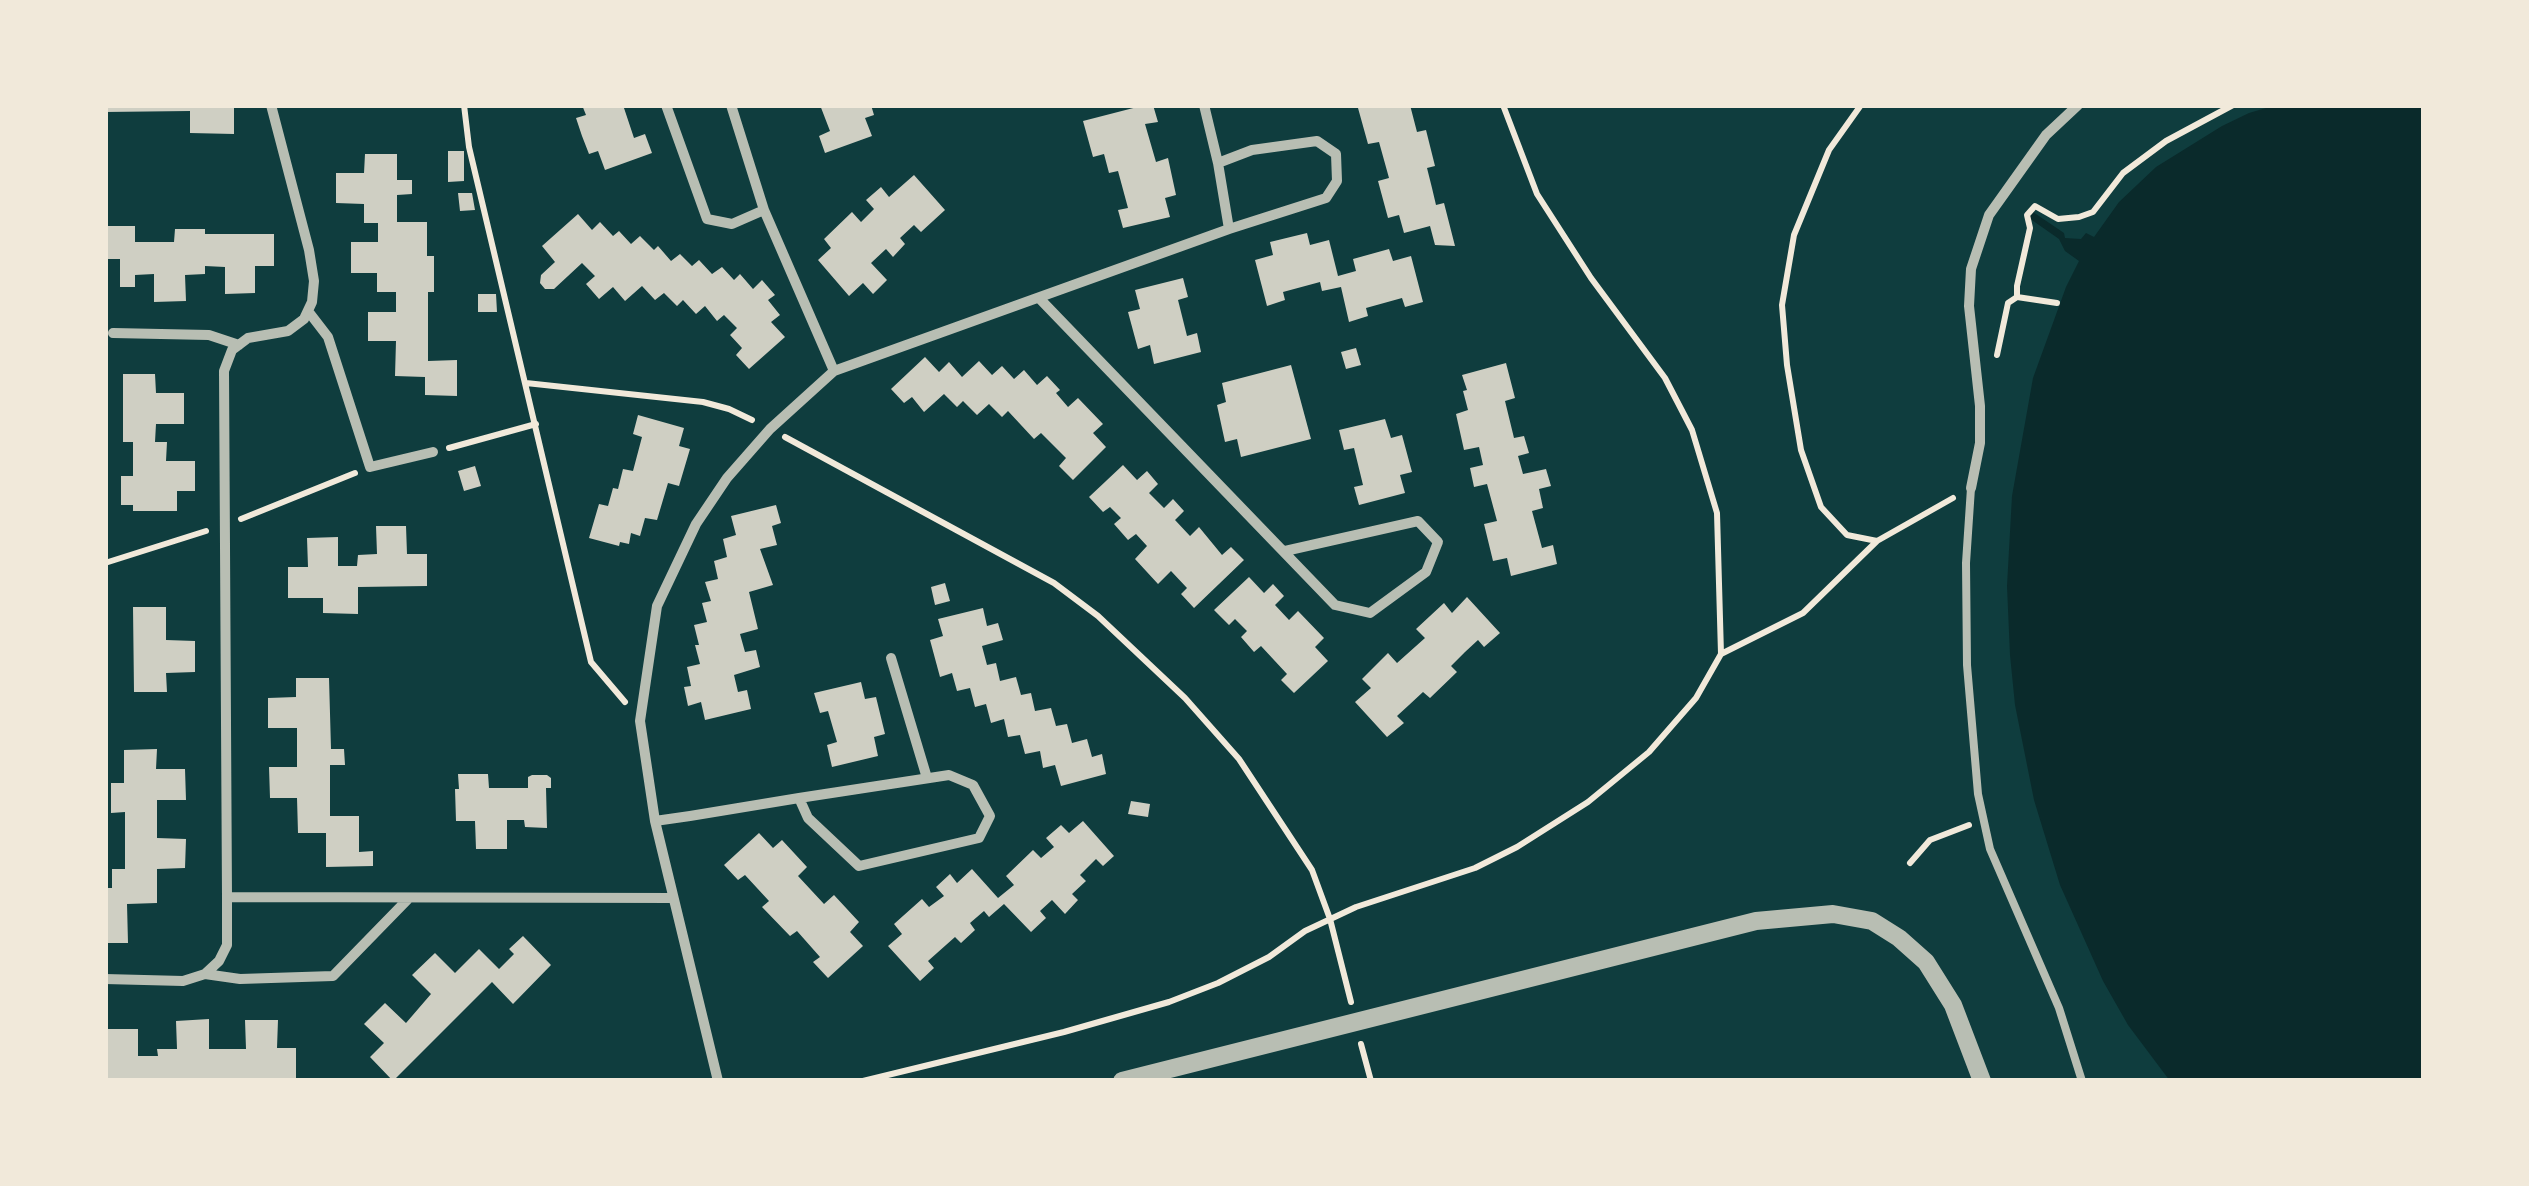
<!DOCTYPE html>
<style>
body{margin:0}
#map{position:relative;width:2529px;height:1186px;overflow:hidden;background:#0f3d3e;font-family:Lato,sans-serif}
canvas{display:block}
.frame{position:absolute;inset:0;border:108px solid #f1e9da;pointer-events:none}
</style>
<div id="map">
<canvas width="2529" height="1186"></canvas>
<div class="frame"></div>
</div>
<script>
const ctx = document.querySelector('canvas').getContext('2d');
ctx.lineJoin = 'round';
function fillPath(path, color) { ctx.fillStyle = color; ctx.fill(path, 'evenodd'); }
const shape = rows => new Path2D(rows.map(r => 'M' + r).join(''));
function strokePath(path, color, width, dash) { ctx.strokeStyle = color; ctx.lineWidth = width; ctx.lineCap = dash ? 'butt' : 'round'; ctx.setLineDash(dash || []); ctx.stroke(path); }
fillPath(shape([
 [2276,105,2424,105,2424,1081,2170,1081,2128,1025,2103,981,2060,885,2034,800,2015,705,2010,655,2007,586,2012,496,2033,378,2066,287,2079,261,2065,251,2059,239,2029,218,2033,212,2064,233,2065,238,2081,239,2086,233,2094,237,2119,202,2156,167,2222,126,2249,113]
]), '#0a2a2b');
fillPath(shape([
 [105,105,234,105,234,134,190,133,190,111,105,112],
 [582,105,623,105,634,138,645,134,652,153,605,170,598,151,589,154,582,136,576,118,586,115],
 [820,105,871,105,874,115,865,118,872,136,825,153,819,136,830,131],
 [1145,105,1153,105,1158,122,1145,124,1156,162,1168,158,1176,195,1165,198,1170,217,1123,228,1118,210,1128,208,1118,171,1109,173,1104,154,1093,157,1083,121],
 [1369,105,1410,105,1417,132,1426,130,1435,166,1427,168,1432,188,1436,205,1444,203,1455,246,1435,245,1430,226,1404,233,1399,215,1388,218,1378,181,1389,178,1379,142,1368,144,1358,108],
 [448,151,464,151,464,181,448,182],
 [365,154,397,154,397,180,412,180,412,194,397,195,397,222,427,222,427,256,434,256,434,292,428,292,428,361,457,360,457,396,425,395,425,377,395,376,396,341,368,341,368,312,396,312,396,292,377,292,377,273,351,273,351,242,378,242,378,223,364,223,364,204,336,203,336,173,364,173],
 [914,175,945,210,921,232,914,225,900,238,905,244,893,257,886,249,871,263,887,280,873,294,863,283,849,296,818,260,831,248,824,239,852,212,861,222,874,209,866,200,881,187,889,197],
 [458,193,472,193,475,210,460,211],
 [578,214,592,230,600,222,613,236,619,231,631,244,640,236,654,250,658,246,671,261,680,254,692,266,699,260,712,274,722,267,734,280,740,274,753,289,762,280,775,295,768,300,780,315,771,322,785,337,749,369,736,355,742,348,730,335,737,328,724,315,717,321,705,306,696,314,683,300,677,306,664,293,655,300,642,286,625,301,613,287,599,299,586,284,595,276,582,263,554,289,545,289,540,283,541,275,555,262,542,246],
 [105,226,135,226,135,242,174,242,175,229,205,229,205,234,274,234,274,266,255,266,255,293,225,294,225,267,205,266,205,274,185,275,186,301,154,302,154,274,135,275,135,287,120,287,120,259,105,259],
 [1307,233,1310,245,1329,240,1338,276,1356,271,1353,259,1389,249,1393,261,1411,256,1423,302,1405,307,1402,298,1366,308,1368,316,1349,322,1341,287,1322,291,1320,282,1283,292,1285,300,1267,306,1255,260,1273,255,1270,242],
 [1183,278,1188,297,1178,300,1187,336,1197,333,1201,352,1154,364,1150,345,1138,349,1128,312,1140,309,1135,290],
 [478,294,496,294,497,312,478,312],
 [1356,348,1361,365,1346,369,1341,352],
 [925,357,939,372,949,362,962,377,979,361,992,375,1002,366,1014,379,1024,370,1037,385,1047,376,1060,390,1056,393,1068,407,1078,398,1103,424,1093,433,1106,447,1073,480,1059,466,1066,458,1041,433,1034,439,1008,411,1002,417,989,404,977,415,963,401,957,407,944,394,924,412,912,397,904,403,891,389],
 [1506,363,1515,398,1505,401,1514,438,1524,436,1529,453,1518,456,1523,474,1546,469,1551,486,1539,489,1543,508,1532,511,1542,548,1553,545,1557,564,1511,576,1507,558,1493,561,1484,524,1497,521,1487,484,1474,487,1470,468,1483,465,1479,447,1464,450,1456,414,1468,410,1463,391,1467,390,1462,375],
 [1291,365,1311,439,1241,457,1237,439,1225,442,1217,405,1226,402,1222,383],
 [123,374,155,374,156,393,184,393,184,424,156,424,155,442,167,442,166,461,195,461,195,491,177,491,177,511,133,511,133,505,121,505,121,476,133,476,133,442,123,442],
 [638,415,684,428,679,446,690,449,679,486,668,483,657,520,645,518,640,536,631,533,629,544,620,542,619,546,589,538,599,504,608,506,613,488,618,489,623,469,633,471,642,437,633,434],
 [1385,419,1391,438,1402,435,1412,472,1400,475,1405,493,1359,505,1354,487,1363,485,1354,448,1344,450,1339,430],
 [1123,465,1137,480,1147,471,1158,484,1149,493,1164,508,1173,499,1184,511,1175,520,1190,536,1199,527,1222,555,1231,547,1244,560,1194,608,1181,594,1187,588,1171,571,1158,584,1135,559,1147,546,1136,534,1128,540,1114,524,1121,518,1110,507,1103,512,1089,497],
 [475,466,481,486,464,491,458,471],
 [776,505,781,523,772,526,777,545,760,549,773,585,749,592,758,629,740,634,745,652,756,650,760,667,734,675,738,692,747,690,751,709,705,720,701,702,688,706,684,687,691,686,687,667,700,664,695,645,699,645,694,625,707,622,702,603,711,601,705,582,718,579,714,561,727,557,723,539,736,535,731,516],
 [376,526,406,526,407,554,427,554,427,586,358,587,358,614,323,613,323,598,288,598,288,567,308,567,307,538,338,537,338,566,357,566,358,555,377,554],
 [1249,577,1264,593,1273,584,1284,596,1275,605,1289,620,1298,611,1324,638,1315,647,1328,661,1294,693,1281,680,1287,674,1261,646,1254,652,1241,637,1247,631,1235,619,1229,625,1214,610],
 [945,583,950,601,935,605,931,587],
 [1467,597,1500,633,1484,647,1478,640,1465,652,1451,666,1457,672,1430,698,1423,692,1409,705,1397,716,1404,723,1387,737,1355,702,1371,688,1362,679,1388,653,1397,663,1425,638,1416,629,1444,603,1452,613],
 [133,607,166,607,166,640,195,641,195,672,166,673,167,692,134,692],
 [983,608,987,626,998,623,1003,640,982,646,987,665,996,663,1000,681,1016,677,1021,695,1031,693,1035,711,1051,708,1056,726,1067,724,1072,743,1087,739,1092,757,1102,754,1106,774,1061,786,1055,765,1043,768,1040,751,1025,754,1020,735,1008,737,1004,719,991,723,986,704,975,707,970,688,957,691,952,673,940,677,930,640,943,636,938,619],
 [296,678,329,678,331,749,344,749,345,765,330,765,330,816,359,816,359,852,373,851,373,866,326,867,326,833,298,833,297,798,270,798,269,767,297,767,297,728,268,728,268,698,296,697],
 [861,682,865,699,876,697,885,734,874,737,878,756,832,767,827,745,837,742,828,711,820,713,814,693],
 [157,749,156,769,185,769,186,800,157,800,157,838,186,839,185,868,157,869,157,903,127,904,128,943,105,943,105,888,112,888,112,869,125,869,125,812,111,813,111,783,124,783,124,750],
 [458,774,488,774,489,788,528,788,528,777,532,775,547,775,551,778,551,788,546,788,547,828,525,827,524,820,507,820,507,849,476,849,475,821,456,821,455,789,459,789],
 [1131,801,1150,804,1148,817,1128,814],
 [1083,821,1114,856,1103,866,1096,859,1080,875,1086,881,1072,894,1078,900,1065,914,1052,900,1040,911,1046,918,1031,932,1004,904,989,917,984,911,970,923,975,930,961,943,955,937,928,961,934,968,920,981,888,946,902,934,894,924,922,899,929,907,944,896,936,887,950,874,957,883,972,869,998,898,1014,885,1006,876,1033,850,1041,858,1054,847,1046,838,1061,825,1069,833],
 [759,833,773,848,782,840,807,867,798,876,824,904,834,895,859,922,850,932,863,946,828,978,813,962,820,957,797,931,790,936,762,907,769,901,745,875,738,880,724,865],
 [523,936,551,965,513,1004,492,982,393,1081,370,1057,384,1043,364,1024,385,1003,406,1023,431,994,412,975,435,953,455,973,479,949,499,969,514,954,509,949],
 [209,1019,209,1049,246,1049,245,1020,278,1020,277,1048,296,1048,296,1081,105,1081,106,1029,138,1029,138,1056,158,1056,157,1049,177,1049,176,1021]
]), '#cfcfc3');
strokePath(shape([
 [464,105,469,147,591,662,625,702],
 [1861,105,1829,150,1794,235,1782,305,1787,365,1801,450,1821,507,1847,535,1877,541],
 [2017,297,2017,286,2030,228,2027,215,2035,206,2058,219,2079,217,2093,212,2123,173,2166,141,2233,105],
 [1997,355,2008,303,2017,297,2057,303],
 [526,383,703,402,729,409,752,420],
 [785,437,1054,583,1098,616,1185,698,1239,759,1312,870,1330,919,1351,1002],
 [449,448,536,424],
 [241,519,355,473],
 [105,563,206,531],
 [1721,654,1803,613,1877,541,1953,498],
 [1910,863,1930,840,1969,825],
 [1361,1044,1371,1081],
 [863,1081,1064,1032,1169,1002,1218,983,1269,957,1305,931,1356,907,1475,868,1517,847,1588,802,1649,752,1696,698,1721,654,1717,513,1692,430,1665,378,1591,278,1537,194,1503,105]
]), '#f1e9da', 6);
strokePath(shape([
 [1971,488,1966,563,1967,665,1978,794,1990,849,2059,1008,2082,1081]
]), '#b8beb3', 8);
strokePath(shape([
 [666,105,707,219,732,224,764,210],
 [731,105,764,210,834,371],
 [1204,105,1218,163],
 [1039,298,1335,605,1370,613,1426,572,1438,542,1418,521,1285,551],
 [308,311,328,337,370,467,433,452],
 [113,333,209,335,239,345],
 [1971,488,1980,443,1980,406,1969,306,1971,269,1989,215,2046,135,2078,105],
 [891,658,927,778],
 [655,821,690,816,799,798,949,775,973,785,990,816,979,838,859,866,808,818,799,798],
 [227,897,224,371,232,350,248,338,288,331,304,319,312,302,314,281,309,250,271,105],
 [205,974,240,979,333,976,409,898],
 [105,979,183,981,205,974,219,961,227,945,227,897,673,898],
 [718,1081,655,821,640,721,657,606,696,524,727,478,770,429,834,371,1229,229,1326,198,1337,181,1336,154,1317,141,1252,150,1218,163,1229,229]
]), '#b8beb3', 10);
strokePath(shape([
 [1122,1081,1756,921,1833,914,1872,921,1899,938,1926,962,1953,1005,1982,1081]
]), '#b8beb3', 18);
</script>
